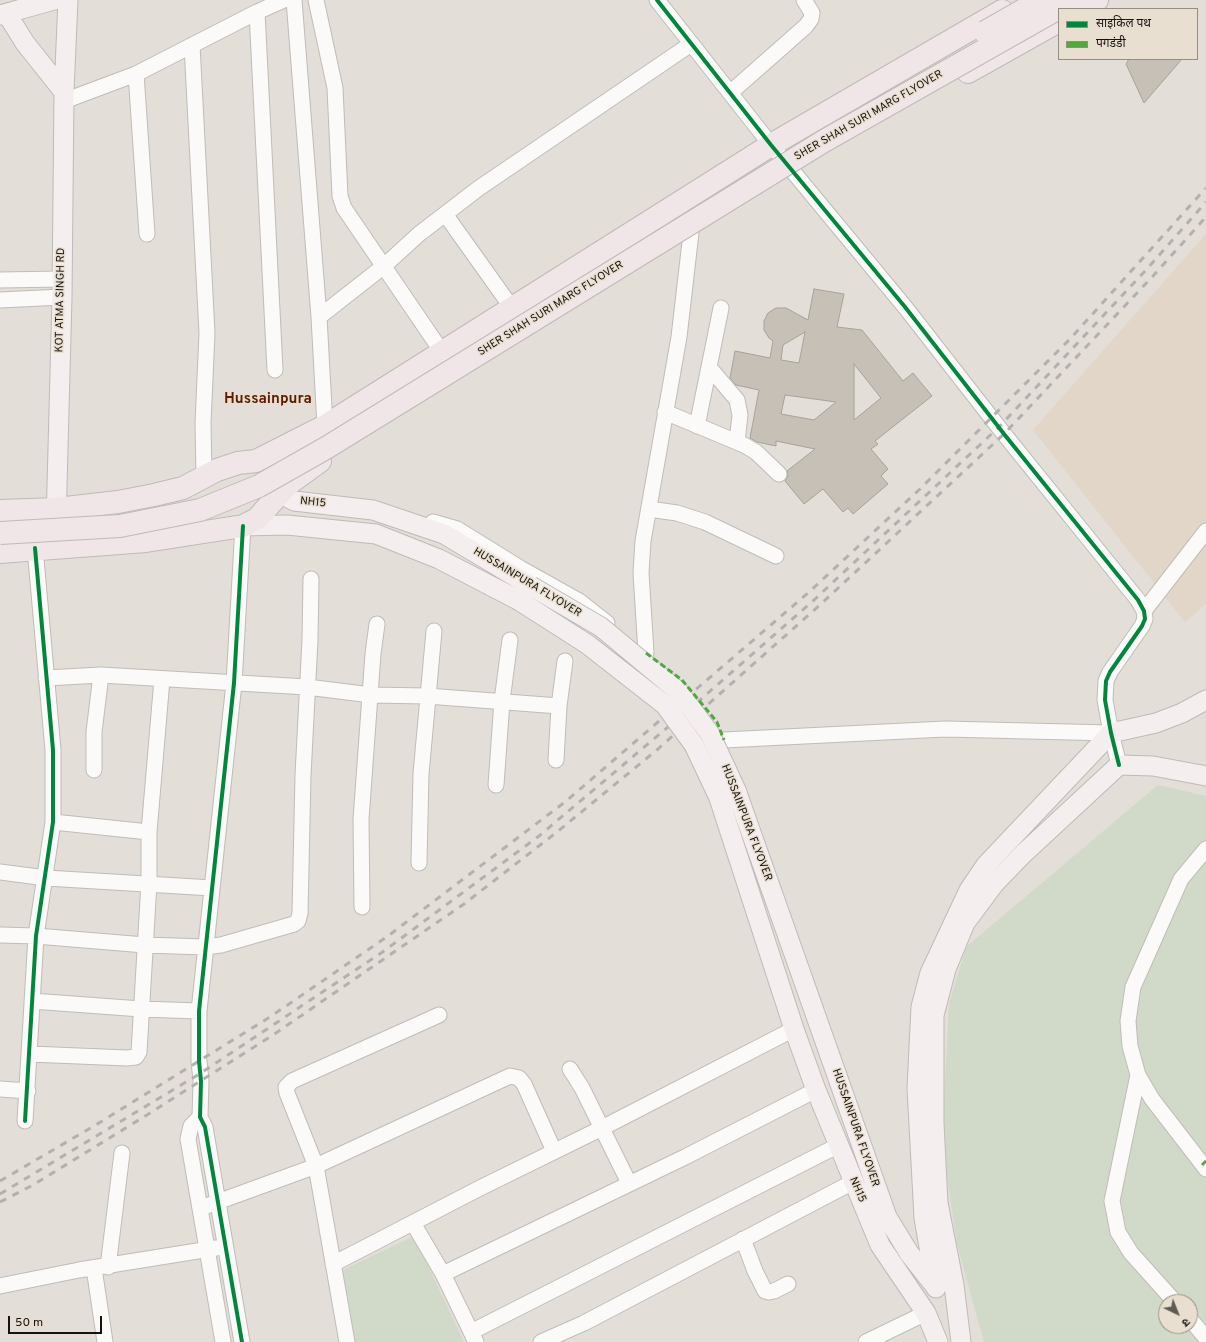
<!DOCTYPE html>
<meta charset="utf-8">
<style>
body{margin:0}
#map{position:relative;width:1206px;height:1342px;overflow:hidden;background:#e3ded7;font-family:Overpass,"Noto Sans Devanagari",sans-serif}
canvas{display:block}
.legend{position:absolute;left:1058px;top:8px;width:140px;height:52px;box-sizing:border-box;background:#e9dfd1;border:1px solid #958d83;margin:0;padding:5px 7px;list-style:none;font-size:12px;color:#16130e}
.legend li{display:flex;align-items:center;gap:8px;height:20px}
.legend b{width:20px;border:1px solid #958d83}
.north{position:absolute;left:1158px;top:1294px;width:40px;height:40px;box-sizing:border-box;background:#e9dfd1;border:1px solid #958d83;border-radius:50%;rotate:137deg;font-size:11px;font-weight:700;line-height:16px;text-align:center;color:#16130e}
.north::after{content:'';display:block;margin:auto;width:14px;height:18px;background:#5e5a54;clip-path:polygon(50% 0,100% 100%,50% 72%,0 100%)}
.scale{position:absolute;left:8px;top:1316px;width:94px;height:18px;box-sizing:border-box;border:2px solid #16130e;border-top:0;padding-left:5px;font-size:12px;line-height:14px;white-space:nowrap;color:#16130e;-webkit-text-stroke:3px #e9dfd1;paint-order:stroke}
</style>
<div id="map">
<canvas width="1206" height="1342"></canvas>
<ul class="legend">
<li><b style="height:5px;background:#00873e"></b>साइकिल पथ</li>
<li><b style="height:5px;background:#51a841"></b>पगडंडी</li>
</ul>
<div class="north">उ</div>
<div class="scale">50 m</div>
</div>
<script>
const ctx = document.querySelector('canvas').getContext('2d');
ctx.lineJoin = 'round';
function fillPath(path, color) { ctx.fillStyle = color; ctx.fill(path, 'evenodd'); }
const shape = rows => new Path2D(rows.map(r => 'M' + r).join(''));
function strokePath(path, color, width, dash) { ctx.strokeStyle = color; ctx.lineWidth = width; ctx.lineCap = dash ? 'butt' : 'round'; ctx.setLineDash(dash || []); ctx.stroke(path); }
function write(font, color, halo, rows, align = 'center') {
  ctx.font = font + ' Overpass,sans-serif'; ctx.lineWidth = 3; ctx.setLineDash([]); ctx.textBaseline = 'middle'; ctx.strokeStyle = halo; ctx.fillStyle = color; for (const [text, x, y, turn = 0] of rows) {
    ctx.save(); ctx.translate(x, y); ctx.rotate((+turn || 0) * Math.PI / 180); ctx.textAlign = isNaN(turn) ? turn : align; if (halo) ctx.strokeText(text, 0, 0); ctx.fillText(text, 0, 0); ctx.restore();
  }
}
fillPath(shape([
 [1206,234,1206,604,1185,622,1033,430]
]), '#e1d6c8');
fillPath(shape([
 [1158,785,1206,796,1206,1342,984,1342,957,1244,942,1142,949,1004,966,947],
 [1166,1302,1190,1302,1190,1326,1166,1326],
 [414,1236,464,1342,354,1342,341,1271]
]), '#d1dac9');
const building = shape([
 [1129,59,1182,59,1144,103,1126,64,1129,59],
 [814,289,844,294,837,327,862,330,903,381,913,373,932,396,875,441,878,444,871,449,888,469,881,476,888,484,853,514,848,508,843,512,823,489,804,504,785,481,788,476,787,471,815,449,776,441,776,446,757,442,750,438,759,390,736,385,730,378,735,351,770,358,773,341,769,338,764,330,764,321,768,313,776,308,786,308,808,320,814,289],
 [805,332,799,363,781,360,783,345,805,332],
 [854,364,881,398,854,420,854,364],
 [785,395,836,402,814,420,781,414,785,395]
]);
fillPath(building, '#c7c0b6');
strokePath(building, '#a5a19c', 1);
const minor = shape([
 [294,0,319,317,325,426],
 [316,0,335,88,340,196,344,208,442,352],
 [657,0,771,145,905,307,1004,434,1138,600,1144,611,1145,619,1142,626,1110,672,1106,681,1105,700,1111,733,1119,765],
 [257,12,275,370],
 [192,45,207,333,203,423,204,477],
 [136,74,147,234],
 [730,93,806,26,811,19,812,13,804,0],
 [64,101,136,74,257,12,284,0],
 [445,214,512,308],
 [0,280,62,279],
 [0,300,62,297],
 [319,317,384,266,419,234,479,188,691,44],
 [709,367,737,400,740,415,737,442],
 [665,412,744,445,756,452,779,474],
 [697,426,721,308],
 [649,509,677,513,705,522,776,556],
 [433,522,457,529,520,568,579,601,607,623],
 [1144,611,1206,531],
 [646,653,641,573,643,541,679,337,691,233],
 [46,678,101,675],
 [724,740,945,729,1111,733],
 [556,760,559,706,565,661],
 [94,770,94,732,101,675,307,687,371,695,427,696,559,706],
 [496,785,502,701,510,640],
 [53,822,149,832],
 [1206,849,1181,879,1133,987,1128,1021,1130,1046,1138,1075,1152,1099,1206,1169],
 [419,863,421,774,434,631],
 [0,872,46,878,212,888],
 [362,907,361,819,373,654,377,624],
 [0,935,36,936,145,945,205,947,221,945,294,924,298,921,300,913,303,775,310,640,311,579],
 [32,1001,141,1009,199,1011],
 [30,1054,127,1058,136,1057,139,1052,149,883,149,832,162,679],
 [570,1069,582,1088,629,1183],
 [1138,1075,1112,1201,1118,1232,1131,1253,1175,1302],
 [0,1089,28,1091],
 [200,1117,191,1126,188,1139,223,1342],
 [25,1121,36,936,53,822,53,750,35,548],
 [201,1208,316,1166,510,1076,519,1078,524,1084,554,1151],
 [413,1223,443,1274,476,1342],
 [743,1239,755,1271,765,1291,769,1292,774,1291,788,1284],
 [333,1264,480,1188,602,1128,794,1029],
 [108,1267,122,1153],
 [94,1268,105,1342],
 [443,1274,685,1157,816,1090],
 [0,1286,79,1270,216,1248],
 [1190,1319,1206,1338],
 [471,1332,839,1145],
 [242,1342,205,1127,200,1117,201,1081,199,1061,199,1011,234,683,243,526],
 [347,1342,316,1166,287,1093,286,1087,292,1081,439,1015],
 [541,1342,584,1323,853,1182],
 [866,1342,926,1313]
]);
const major = shape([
 [7,14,25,43,64,92],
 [0,15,54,0],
 [273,484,280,493,294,501,373,510,444,534,531,586],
 [56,524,62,297,64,92,68,0],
 [243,526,287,525,376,534,439,559,518,600],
 [736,790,887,1217,909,1253,935,1286],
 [719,798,794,1029,816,1090,880,1245,926,1313,938,1342],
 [936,1288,924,1218,917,1088,921,1007,930,973,969,890,986,865,1111,733,1156,723,1182,713,1206,700],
 [961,1342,954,1285,938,1203,934,1123,934,1015,946,969,965,923,994,884,1023,854,1119,765,1153,766,1206,776]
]);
const highway = shape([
 [1081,9,1097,0],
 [968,72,1059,21],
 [0,511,57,509,118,502,154,495,183,488,217,470,238,463,256,461,325,426,771,145,1002,11],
 [0,552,146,541,243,526,257,519,287,485,320,461]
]);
strokePath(minor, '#c0bcb7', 17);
strokePath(major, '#bdbbb7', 21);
strokePath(highway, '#bdbbb7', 24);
strokePath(minor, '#fbfaf9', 15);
strokePath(major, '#f5eeee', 19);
strokePath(highway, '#f1e6e7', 22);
strokePath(shape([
 [0,1181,94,1126,270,1017,388,936,565,802,808,593,920,489,1070,339,1206,188],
 [0,1194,201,1073,384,951,539,836,700,700,814,600,999,427,1146,270,1206,202],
 [0,1202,33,1185,142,1118,273,1035,464,904,557,832,658,749,705,707,821,604,1004,434,1153,276,1206,217]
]), '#b3b1af', 3, [7, 7]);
const majorBridge = shape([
 [531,586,601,627,679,692,710,734,736,790],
 [518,600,587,644,665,705,694,745,719,798]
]);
const highwayBridge = shape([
 [985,32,1041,0],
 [0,533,120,526,200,510,259,486,326,448,824,141,1073,0]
]);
strokePath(majorBridge, '#bdbbb7', 21, []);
strokePath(highwayBridge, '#bdbbb7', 24, []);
strokePath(majorBridge, '#f5eeee', 19);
strokePath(highwayBridge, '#f1e6e7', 22);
strokePath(shape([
 [646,653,682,680,717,722,724,740],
 [1202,1165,1206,1161]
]), '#51a841', 3, [6, 3]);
strokePath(shape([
 [657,0,771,145,905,307,1004,434,1138,600,1144,611,1145,619,1142,626,1110,672,1106,681,1105,700,1111,733,1119,765],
 [25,1121,36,936,53,822,53,750,35,548],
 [242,1342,205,1127,200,1117,201,1081,199,1061,199,1011,234,683,243,526]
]), '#00873e', 4);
write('11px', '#16130e', '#e9dfd1', [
 ["SHER SHAH SURI MARG FLYOVER",869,116,-30],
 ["KOT ATMA SINGH RD",61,300,-89],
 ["SHER SHAH SURI MARG FLYOVER",551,309,-32],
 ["NH15",313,503,6],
 ["HUSSAINPURA FLYOVER",527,583,31],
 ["HUSSAINPURA FLYOVER",746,823,69],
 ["HUSSAINPURA FLYOVER",855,1128,71],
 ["NH15",857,1190,67]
]);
write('bold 15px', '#5c1c02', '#e9dfd1', [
 ["Hussainpura",268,400]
]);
</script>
